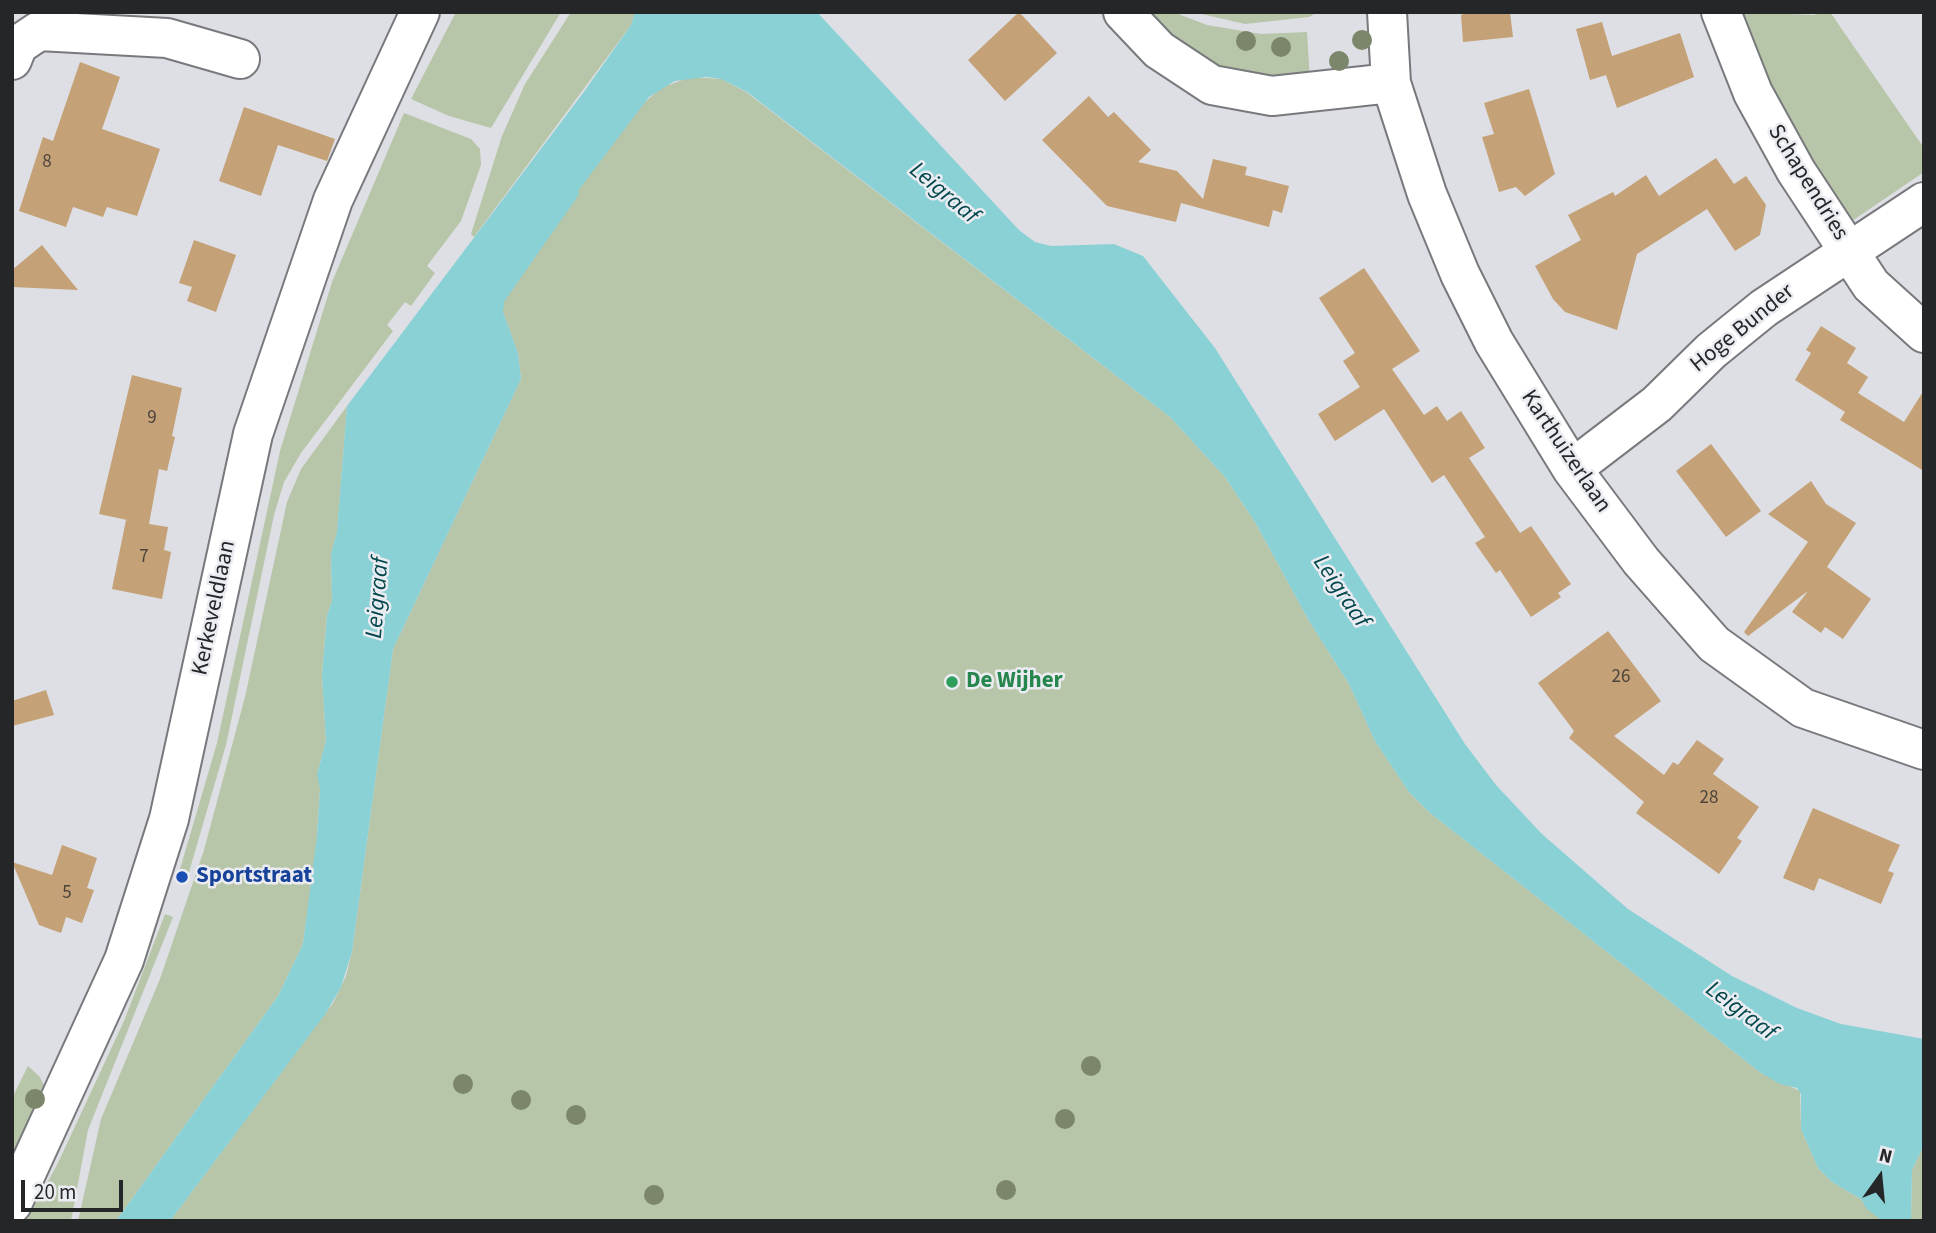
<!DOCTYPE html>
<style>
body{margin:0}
#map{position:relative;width:1936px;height:1233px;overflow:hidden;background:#dedfe4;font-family:"Source Sans 3",sans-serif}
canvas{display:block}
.frame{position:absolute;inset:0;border:14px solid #252628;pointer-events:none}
.north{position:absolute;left:1845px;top:1142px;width:70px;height:70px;-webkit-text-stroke:5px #ebecf1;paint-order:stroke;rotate:15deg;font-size:19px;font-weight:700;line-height:28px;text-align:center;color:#252628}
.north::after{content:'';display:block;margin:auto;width:24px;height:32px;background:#252628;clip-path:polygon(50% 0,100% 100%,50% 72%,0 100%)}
.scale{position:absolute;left:21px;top:1180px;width:102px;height:32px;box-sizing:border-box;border:4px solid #252628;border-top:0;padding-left:9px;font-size:21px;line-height:24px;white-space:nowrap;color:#252628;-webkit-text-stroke:5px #ebecf1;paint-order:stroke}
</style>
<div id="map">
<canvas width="1936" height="1233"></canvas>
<div class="frame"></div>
<div class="north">N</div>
<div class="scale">20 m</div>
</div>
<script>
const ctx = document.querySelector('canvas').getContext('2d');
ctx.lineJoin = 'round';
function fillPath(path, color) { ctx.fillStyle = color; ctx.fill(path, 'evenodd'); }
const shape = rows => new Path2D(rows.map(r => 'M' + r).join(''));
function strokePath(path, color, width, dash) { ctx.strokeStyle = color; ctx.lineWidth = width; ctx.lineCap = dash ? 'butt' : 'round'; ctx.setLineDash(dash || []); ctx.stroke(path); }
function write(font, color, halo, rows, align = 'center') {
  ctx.font = font + ' "Source Sans 3",sans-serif'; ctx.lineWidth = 5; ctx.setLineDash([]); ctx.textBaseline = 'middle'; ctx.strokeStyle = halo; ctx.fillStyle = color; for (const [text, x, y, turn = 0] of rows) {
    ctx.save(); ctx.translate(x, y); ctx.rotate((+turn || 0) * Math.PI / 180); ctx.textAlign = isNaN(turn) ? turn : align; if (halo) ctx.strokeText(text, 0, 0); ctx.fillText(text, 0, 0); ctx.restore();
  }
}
fillPath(shape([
 [456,12,561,12,491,128,449,116,411,99],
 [571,12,635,12,631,25,474,237,471,234,502,136,525,84],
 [1148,12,1173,12,1207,25,1261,34,1307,32,1310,81,1261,80,1223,68,1171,37],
 [1193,12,1318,12,1309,17,1245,24],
 [1743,12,1813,15,1830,12,1924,148,1924,172,1849,223,1792,136],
 [690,77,721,79,746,92,1170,417,1225,477,1255,522,1309,621,1349,684,1375,741,1409,792,1430,813,1761,1073,1800,1091,1801,1129,1818,1168,1832,1182,1898,1221,170,1221,333,1003,346,976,352,952,393,649,521,379,518,353,503,312,503,295,509,280,639,107,661,88],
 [404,113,471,139,480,149,481,165,461,221,427,266,435,273,411,306,405,302,387,325,393,331,301,453,284,482,274,515,226,745,187,879,178,876,217,743,280,451,332,282],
 [347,406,337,533,331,554,332,601,327,616,322,676,326,740,318,771,320,789,316,850,303,944,278,996,116,1221,78,1221,101,1119,160,979,204,850,245,697,287,502,301,469],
 [165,914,173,917,88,1130,71,1221,26,1221,57,1165,124,1021],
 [28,1066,40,1077,47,1092,12,1166,12,1098],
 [1924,1145,1924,1221,1911,1221,1912,1170]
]), '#b7c5a8');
fillPath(shape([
 [635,12,817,12,1019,230,1035,242,1051,246,1114,244,1143,256,1215,348,1465,744,1496,785,1542,834,1628,909,1732,976,1797,1008,1841,1024,1924,1039,1924,1145,1912,1170,1911,1221,1898,1221,1832,1182,1818,1168,1801,1129,1801,1094,1797,1088,1780,1084,1761,1073,1430,813,1409,792,1375,741,1349,684,1309,621,1255,522,1225,477,1170,417,747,92,721,79,706,77,675,81,649,97,506,286,503,312,518,353,521,379,393,649,352,952,341,987,326,1013,170,1221,116,1221,278,996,303,944,317,836,320,789,317,775,326,740,322,676,327,616,332,601,331,554,337,532,347,406,583,93,631,25]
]), '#8ad1d6');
strokePath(shape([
 [495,306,574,193],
 [1864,1193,1870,1205,1891,1221]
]), '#8ad1d6', 10);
fillPath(shape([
 [1019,12,1057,53,1005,101,968,60],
 [1468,12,1510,12,1513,37,1463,42,1461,15],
 [1602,22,1612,56,1680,33,1694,77,1617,108,1606,75,1590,80,1576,29],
 [80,62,120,77,102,129,160,149,137,216,107,207,103,217,73,207,66,227,19,211,43,137,53,141],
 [1529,89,1555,174,1525,196,1516,187,1499,192,1482,137,1494,134,1484,103],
 [1089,96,1108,117,1114,112,1151,150,1138,162,1177,171,1203,199,1213,159,1247,167,1245,175,1289,186,1282,213,1273,210,1269,227,1181,203,1176,222,1107,206,1042,140],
 [244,107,335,139,327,161,278,145,261,196,219,181],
 [1716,158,1734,184,1746,176,1766,205,1760,235,1735,251,1707,209,1637,254,1617,330,1565,312,1553,299,1535,266,1581,240,1568,215,1613,192,1615,196,1646,175,1659,196],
 [194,240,236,255,216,312,187,301,192,287,179,283],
 [42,245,61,269,78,290,12,287,12,270],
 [1364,268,1420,351,1392,369,1424,415,1437,406,1447,421,1461,411,1485,448,1469,458,1520,533,1531,526,1571,584,1558,593,1561,597,1531,617,1500,570,1496,573,1475,543,1485,537,1444,475,1432,483,1384,409,1335,441,1318,414,1360,387,1343,361,1355,353,1319,298],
 [1821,326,1856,348,1847,363,1868,377,1858,393,1904,422,1924,390,1924,471,1840,420,1845,412,1795,380,1811,353,1806,350],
 [132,375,182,388,172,436,175,437,167,471,159,469,149,524,168,527,164,550,171,552,162,599,112,589,126,520,132,521,99,514],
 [1711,444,1761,511,1726,537,1676,471],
 [1811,481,1826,504,1856,523,1827,567,1871,599,1843,639,1825,627,1821,633,1792,612,1808,591,1748,636,1744,632,1808,542,1768,514],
 [1608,631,1661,701,1614,736,1664,775,1673,762,1678,765,1697,740,1724,759,1713,774,1759,807,1737,838,1742,841,1719,874,1636,813,1644,802,1569,738,1574,731,1538,683],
 [46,690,54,715,12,726,12,701],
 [1813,808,1900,845,1888,871,1894,873,1881,904,1819,878,1814,891,1783,878],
 [62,845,97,858,87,888,94,890,82,923,66,917,61,933,39,925,12,862,52,875]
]), '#c4a176');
const minor = shape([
 [1123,12,1159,50,1212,85,1272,96,1391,83],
 [1387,12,1391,83,1427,194,1460,274,1494,342,1572,469,1641,561,1714,644,1803,708,1924,750],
 [1721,12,1753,93,1796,171,1871,285,1924,333],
 [12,60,18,45,39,31,167,38,240,59],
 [1572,469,1657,404,1711,351,1764,308,1924,202],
 [12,1204,124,960,169,819,253,434,333,200,420,12]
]);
strokePath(minor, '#78797d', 42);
strokePath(minor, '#fff', 38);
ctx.fillStyle = '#7b866a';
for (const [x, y] of [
 [1362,40],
 [1246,41],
 [1281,47],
 [1339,61],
 [1091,1066],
 [463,1084],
 [35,1099],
 [521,1100],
 [576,1115],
 [1065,1119],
 [1006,1190],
 [654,1195]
]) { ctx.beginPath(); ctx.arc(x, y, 10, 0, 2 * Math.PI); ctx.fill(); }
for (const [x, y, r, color] of [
 [952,682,7,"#2e9e5b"],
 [182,877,7,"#1a4fb4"]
]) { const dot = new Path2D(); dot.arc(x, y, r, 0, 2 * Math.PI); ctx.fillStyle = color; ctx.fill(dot); strokePath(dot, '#ebecf1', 2.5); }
write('19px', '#4d453c', null, [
 ["8",47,163],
 ["9",152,419],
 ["7",144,558],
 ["26",1621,678],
 ["28",1709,799],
 ["5",67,894]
]);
write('23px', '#252628', '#ebecf1', [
 ["Schapendries",1807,183,58],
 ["Hoge Bunder",1743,329,-39],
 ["Karthuizerlaan",1565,452,56],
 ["Kerkeveldlaan",215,608,-78]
]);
write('bold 23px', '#27864d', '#ebecf1', [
 ["De Wijher",966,682]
], 'left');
write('bold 23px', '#164399', '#ebecf1', [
 ["Sportstraat",196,877]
], 'left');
write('italic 24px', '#02474b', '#ebecf1', [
 ["Leigraaf",943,194,40],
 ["Leigraaf",1340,592,56],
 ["Leigraaf",379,598,-85],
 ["Leigraaf",1740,1012,37]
]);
</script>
